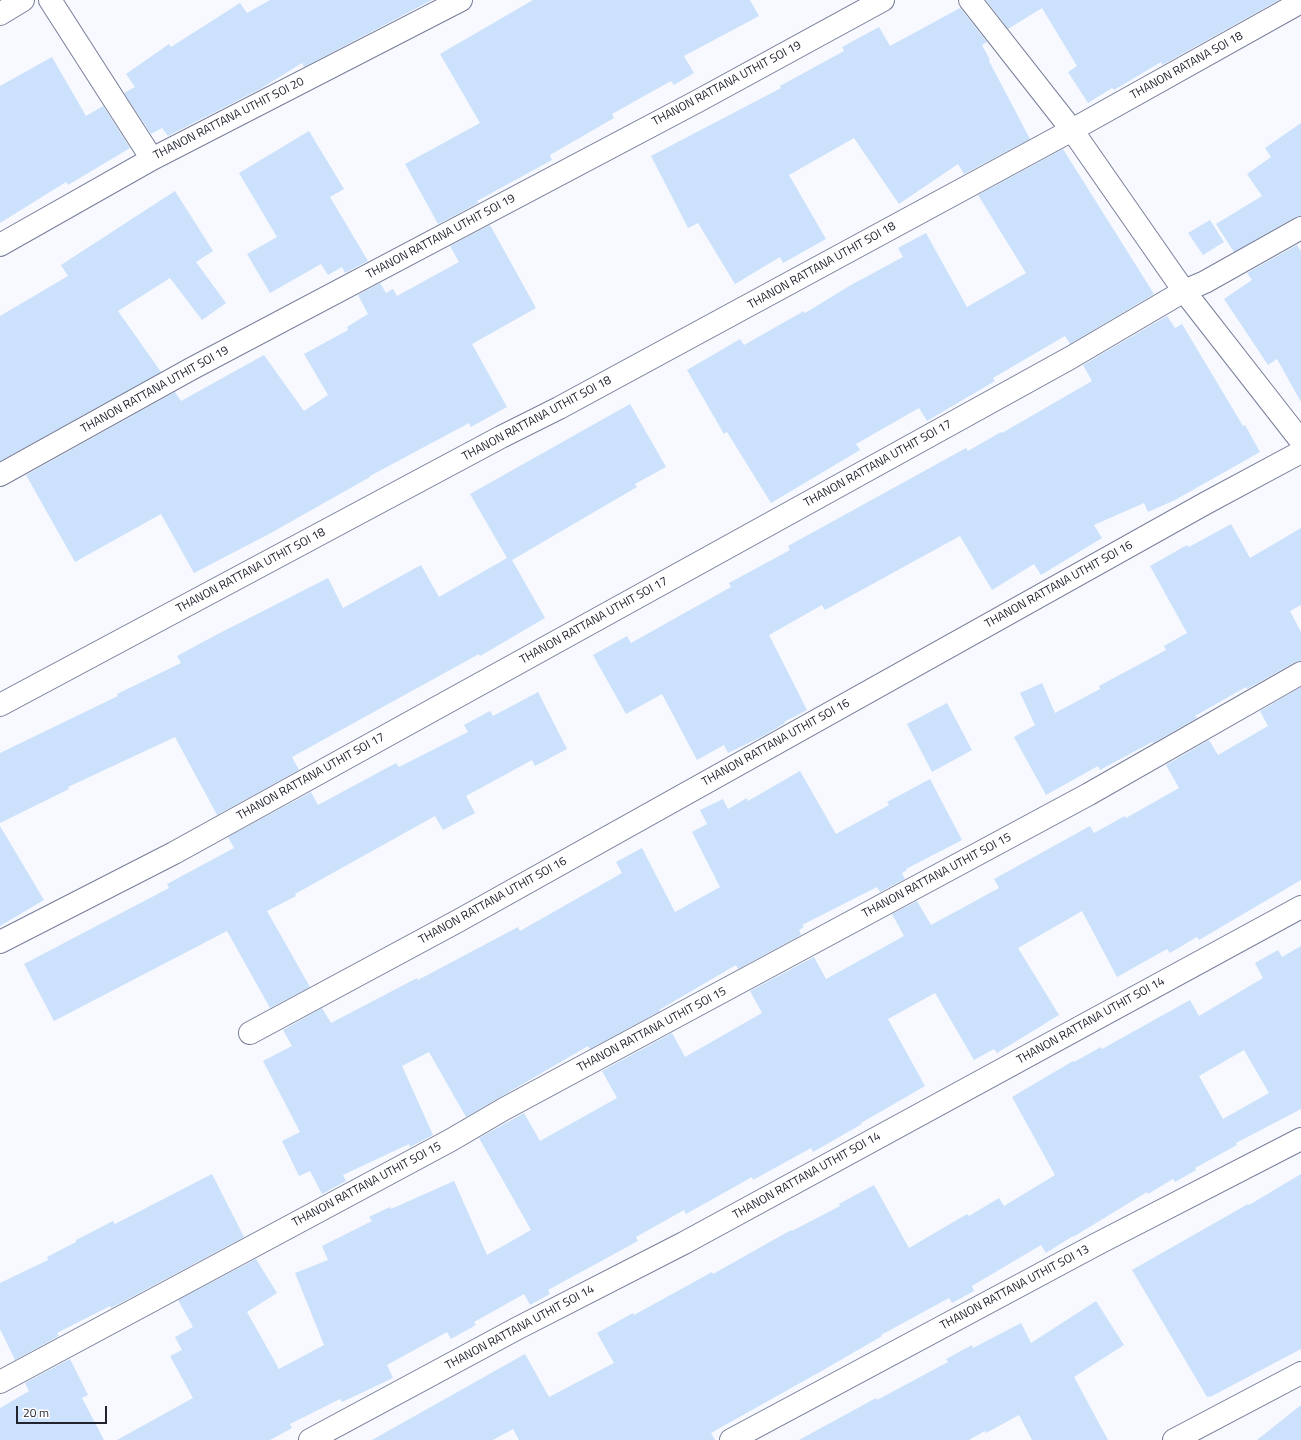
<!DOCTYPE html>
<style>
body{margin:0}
#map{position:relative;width:1301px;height:1440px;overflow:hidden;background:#f7f9ff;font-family:"Titillium Web",sans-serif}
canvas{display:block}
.scale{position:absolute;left:16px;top:1406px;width:91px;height:18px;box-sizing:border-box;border:2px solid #21242f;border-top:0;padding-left:5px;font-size:12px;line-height:14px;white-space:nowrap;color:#21242f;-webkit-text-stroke:3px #fff;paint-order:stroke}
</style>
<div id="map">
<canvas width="1301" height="1440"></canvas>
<div class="scale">20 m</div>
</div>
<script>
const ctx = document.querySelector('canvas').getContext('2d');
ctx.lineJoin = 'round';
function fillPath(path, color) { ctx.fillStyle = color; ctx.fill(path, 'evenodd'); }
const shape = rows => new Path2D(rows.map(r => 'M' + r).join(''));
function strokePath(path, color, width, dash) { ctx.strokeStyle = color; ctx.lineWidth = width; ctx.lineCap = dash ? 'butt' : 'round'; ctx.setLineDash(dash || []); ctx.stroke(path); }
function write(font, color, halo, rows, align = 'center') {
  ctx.font = font + ' "Titillium Web",sans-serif'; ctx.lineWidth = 4; ctx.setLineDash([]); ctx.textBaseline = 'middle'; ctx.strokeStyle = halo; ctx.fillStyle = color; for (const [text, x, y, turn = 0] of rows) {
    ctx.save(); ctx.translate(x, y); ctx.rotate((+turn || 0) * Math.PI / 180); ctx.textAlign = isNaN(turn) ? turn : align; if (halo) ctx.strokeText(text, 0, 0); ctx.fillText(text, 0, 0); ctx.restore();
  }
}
fillPath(shape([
 [270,0,432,0,304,67,302,63,260,89,168,136,162,128,151,134,124,93,135,87,126,74,169,44,171,47,240,3,247,13],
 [533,0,750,0,759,16,684,56,694,73,674,85,671,81,612,114,614,118,550,155,552,160,477,201,478,203,438,224,405,164,480,123,440,54],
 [986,0,1279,0,1162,65,1161,62,1114,90,1112,88,1088,103,1068,72,1077,66,1042,8,1008,29],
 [960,8,987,42,982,45,990,60,989,61,1030,139,964,174,958,164,899,204,854,138,789,175,826,239,783,263,780,257,735,284,698,223,688,228,651,156,781,88,780,86,844,51,842,47,879,27,890,46],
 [52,57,86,116,103,106,130,148,68,185,66,182,0,223,0,86],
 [1301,123,1301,216,1295,217,1234,252,1216,224,1262,196,1247,174,1271,157,1265,148],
 [309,131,344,189,330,197,368,261,345,273,342,267,328,275,321,264,270,293,247,254,277,237,239,173],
 [1063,149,1154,294,1070,344,1065,336,993,378,995,381,927,421,919,408,856,444,860,450,771,503,727,432,724,434,687,370,740,339,744,345,804,311,805,313,851,285,903,257,898,248,926,233,967,307,1026,273,978,195],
 [175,191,213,251,196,262,226,303,202,320,170,278,118,311,161,372,0,461,0,316,68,276,61,265],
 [1210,220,1224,242,1203,255,1188,233],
 [490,225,536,308,472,344,507,407,471,427,469,423,370,476,370,477,269,534,194,573,161,514,75,562,26,475,175,392,181,401,264,355,304,411,328,395,304,354,348,330,347,327,368,314,358,295,380,283,386,293,393,289,397,296,459,262,450,246],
 [1297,245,1301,251,1301,402,1277,359,1268,365,1224,299,1252,280,1247,273],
 [1167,316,1175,328,1182,324,1243,426,1245,425,1260,452,1175,500,1148,512,1144,503,1094,525,1102,538,1041,575,1034,564,992,590,960,536,825,610,822,605,769,635,807,710,784,722,785,723,765,735,728,753,724,745,697,760,662,694,626,714,593,655,627,636,631,643,731,587,729,583,790,550,788,546,966,448,968,451,1001,432,1002,433,1092,381,1083,365],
 [630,404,666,467,635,484,637,487,512,560,545,618,480,656,479,654,292,757,299,770,217,815,175,737,68,787,69,789,0,823,0,753,118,696,117,694,181,663,177,656,214,636,328,578,343,608,421,565,439,597,507,558,470,494],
 [1231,524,1250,558,1301,528,1301,605,1290,611,1301,632,1301,661,1295,662,1247,689,1246,687,1195,716,1197,718,1153,743,1152,742,1100,770,1098,766,1046,795,1014,737,1035,725,1020,693,1042,683,1055,713,1100,689,1099,686,1166,650,1164,646,1187,633,1150,566,1187,545,1189,547],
 [1301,687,1301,880,1199,940,1197,937,1170,953,1167,949,1117,977,1082,911,1018,948,1059,1015,997,1053,994,1049,974,1060,935,993,888,1019,925,1086,861,1123,862,1124,813,1152,811,1148,753,1180,752,1177,686,1214,684,1210,636,1237,638,1241,548,1290,550,1294,530,1305,524,1294,474,1322,476,1325,451,1339,447,1332,387,1365,393,1378,342,1402,340,1399,290,1424,292,1428,270,1440,117,1440,193,1398,170,1356,182,1350,175,1337,193,1327,178,1300,256,1259,277,1293,247,1312,279,1369,324,1345,295,1273,328,1260,322,1246,372,1221,369,1217,390,1207,391,1209,454,1181,487,1255,531,1230,479,1138,524,1113,540,1141,617,1098,602,1071,672,1033,685,1057,762,1013,750,991,814,957,826,979,904,936,892,914,917,901,931,925,999,888,994,879,1090,826,1094,833,1125,816,1126,818,1179,788,1166,765,1209,740,1218,755,1268,726,1260,711],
 [538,692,567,749,535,766,532,760,466,796,475,813,443,830,435,816,295,894,296,896,267,911,310,987,270,1008,227,931,54,1021,24,964,169,888,167,884,234,848,228,837,311,792,318,805,396,763,399,767,468,732,464,725,490,711,493,716],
 [947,703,972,750,932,772,907,724],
 [800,771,836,834,889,805,887,802,930,779,962,840,906,869,907,870,902,873,905,879,880,892,877,887,802,925,804,927,799,930,801,935,738,969,736,965,659,1010,660,1011,590,1049,588,1046,466,1117,429,1052,402,1066,433,1135,410,1147,409,1144,343,1175,346,1181,322,1194,310,1171,299,1176,282,1141,300,1132,263,1061,292,1046,283,1030,322,1008,331,1023,417,978,418,980,518,927,520,931,622,873,616,862,642,848,675,912,720,887,692,832,707,824,700,810,723,799,728,809,747,798,748,801],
 [0,826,44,900,0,926],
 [1301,946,1301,1109,1236,1143,1237,1145,1195,1168,1196,1170,1175,1182,1173,1179,1148,1194,1147,1192,1073,1237,1073,1236,1046,1253,1041,1245,972,1286,974,1291,952,1303,949,1298,881,1335,882,1336,825,1369,711,1433,715,1440,519,1440,513,1429,493,1440,372,1440,525,1354,549,1397,614,1363,597,1333,633,1313,634,1315,712,1272,713,1274,791,1230,792,1231,840,1206,839,1204,874,1185,909,1248,967,1214,969,1216,999,1198,1004,1206,1055,1175,1012,1097,1073,1061,1074,1062,1101,1047,1102,1049,1190,1000,1199,1016,1263,978,1255,963,1278,950,1282,957],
 [1244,1050,1269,1093,1223,1119,1199,1076],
 [212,1174,244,1237,111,1308,110,1306,57,1333,59,1336,15,1360,0,1329,0,1283,48,1260,47,1257,76,1242,76,1240,113,1221,115,1224],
 [1301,1174,1301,1349,1210,1397,1210,1396,1207,1397,1132,1270,1248,1204,1249,1205],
 [1096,1301,1124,1345,1074,1377,1108,1440,1032,1440,1019,1415,986,1433,985,1431,969,1440,799,1440,876,1398,877,1400,948,1362,946,1359,972,1345,973,1348,1021,1323,1031,1343],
 [70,1359,88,1395,82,1398,104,1440,0,1440,0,1408,29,1391,25,1383],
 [1301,1405,1301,1440,1257,1440]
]), '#cce1fb');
const street = shape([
 [50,0,152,159],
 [970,0,1072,130,1184,291,1301,441],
 [0,14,23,0],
 [0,245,152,159,461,0],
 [0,475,191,369,698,101,883,0],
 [0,705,501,437,559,408,1072,130,1301,2],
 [0,942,174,853,1070,358,1184,291,1205,282,1301,228],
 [250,1033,458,921,1206,503,1301,452],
 [0,1382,451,1140,504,1109,1089,794,1301,673],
 [310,1440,518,1328,684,1243,1301,907],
 [731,1440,1097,1244,1301,1139],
 [1174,1440,1301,1373]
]);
strokePath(street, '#777e99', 24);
strokePath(street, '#fff', 22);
write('12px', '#21242f', '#fff', [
 ["THANON RATANA SOI 18",1187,66,-29],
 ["THANON RATTANA UTHIT SOI 19",727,84,-28],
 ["THANON RATTANA UTHIT SOI 20",229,119,-27],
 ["THANON RATTANA UTHIT SOI 19",441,237,-28],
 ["THANON RATTANA UTHIT SOI 18",822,266,-29],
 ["THANON RATTANA UTHIT SOI 19",155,390,-29],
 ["THANON RATTANA UTHIT SOI 18",537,419,-28],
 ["THANON RATTANA UTHIT SOI 17",878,464,-29],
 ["THANON RATTANA UTHIT SOI 18",251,571,-28],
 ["THANON RATTANA UTHIT SOI 16",1059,585,-29],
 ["THANON RATTANA UTHIT SOI 17",594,621,-29],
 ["THANON RATTANA UTHIT SOI 16",776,743,-29],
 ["THANON RATTANA UTHIT SOI 17",311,777,-29],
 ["THANON RATTANA UTHIT SOI 15",937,876,-28],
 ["THANON RATTANA UTHIT SOI 16",493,901,-29],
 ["THANON RATTANA UTHIT SOI 14",1091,1021,-29],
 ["THANON RATTANA UTHIT SOI 15",652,1030,-28],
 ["THANON RATTANA UTHIT SOI 14",807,1176,-29],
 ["THANON RATTANA UTHIT SOI 15",367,1185,-28],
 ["THANON RATTANA UTHIT SOI 13",1015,1288,-28],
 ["THANON RATTANA UTHIT SOI 14",520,1328,-28]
]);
</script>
